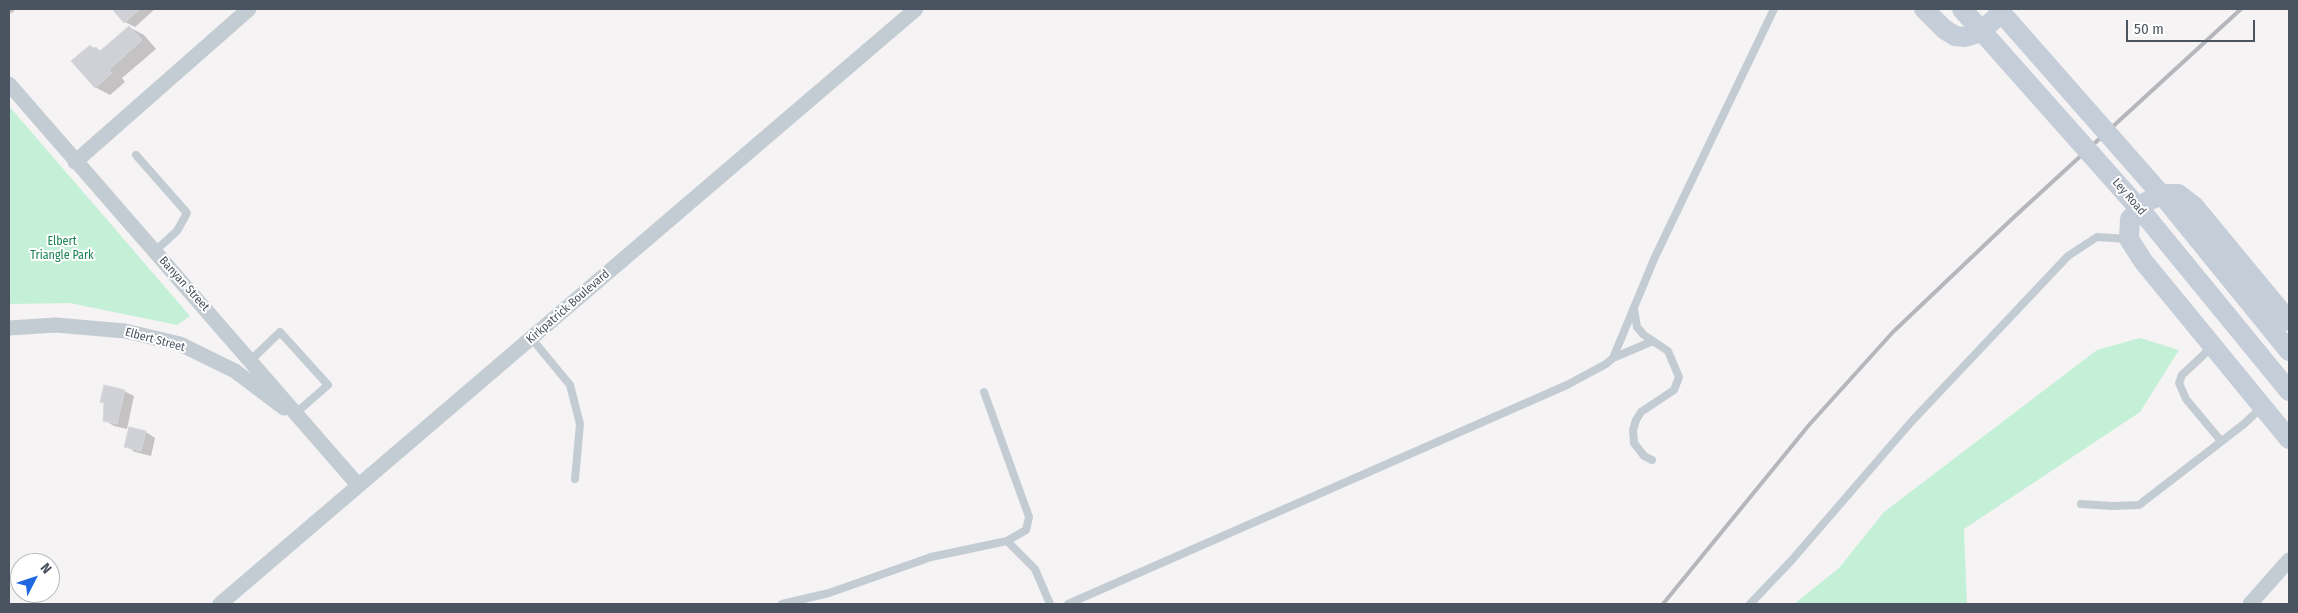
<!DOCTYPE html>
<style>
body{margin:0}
#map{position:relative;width:2298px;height:613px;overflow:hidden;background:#f5f3f3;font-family:"Fira Sans Condensed",sans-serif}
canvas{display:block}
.frame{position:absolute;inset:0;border:10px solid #4a5460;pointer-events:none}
.north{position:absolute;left:10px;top:553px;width:50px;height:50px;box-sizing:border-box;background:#fff;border:1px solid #b7bbbf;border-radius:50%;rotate:49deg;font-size:14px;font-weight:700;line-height:20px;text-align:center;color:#4a5460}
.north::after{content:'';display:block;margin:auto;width:18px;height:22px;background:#1f68e2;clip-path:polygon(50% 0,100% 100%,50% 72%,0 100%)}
.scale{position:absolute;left:2126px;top:20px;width:129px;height:22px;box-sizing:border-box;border:2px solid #4a5460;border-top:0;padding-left:6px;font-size:15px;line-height:18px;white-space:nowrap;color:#4a5460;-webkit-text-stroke:4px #fff;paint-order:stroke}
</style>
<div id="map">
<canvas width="2298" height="613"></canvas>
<div class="frame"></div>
<div class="north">N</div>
<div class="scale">50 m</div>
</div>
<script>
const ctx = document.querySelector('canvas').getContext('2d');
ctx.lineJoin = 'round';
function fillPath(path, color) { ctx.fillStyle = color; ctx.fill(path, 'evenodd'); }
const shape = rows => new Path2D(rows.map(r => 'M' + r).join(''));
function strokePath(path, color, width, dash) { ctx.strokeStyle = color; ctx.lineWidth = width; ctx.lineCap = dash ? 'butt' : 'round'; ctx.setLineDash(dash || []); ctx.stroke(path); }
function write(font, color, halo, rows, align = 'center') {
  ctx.font = font + ' "Fira Sans Condensed",sans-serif'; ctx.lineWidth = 4; ctx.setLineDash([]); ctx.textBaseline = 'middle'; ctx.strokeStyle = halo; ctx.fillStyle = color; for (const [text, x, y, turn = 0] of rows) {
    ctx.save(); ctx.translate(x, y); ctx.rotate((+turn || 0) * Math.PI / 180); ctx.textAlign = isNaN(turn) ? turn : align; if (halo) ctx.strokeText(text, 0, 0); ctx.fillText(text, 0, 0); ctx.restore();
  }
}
fillPath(shape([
 [9,106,190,316,177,325,70,303,9,304],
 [2140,338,2179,350,2140,412,1964,529,1967,604,1794,604,1839,568,1884,512,2097,350]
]), '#c4f0d7');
fillPath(shape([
 [9,9,16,9,11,14],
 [114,9,155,9,135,27,125,22],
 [129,27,144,35,156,49,122,78,125,82,110,95,95,87,90,46,102,51],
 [124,391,134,396,127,429,114,426,104,420,105,403],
 [146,432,155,438,151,456,135,452,126,446]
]), '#0003');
const building = shape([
 [112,9,140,9,124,23,112,9],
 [129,26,142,40,109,70,112,73,95,88,71,61,90,45,93,49,96,47,100,51,129,26],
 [104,385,125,390,117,424,103,421,104,403,100,402,104,385],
 [129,427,146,431,141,451,124,447,129,427]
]);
fillPath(building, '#cfd1d7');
strokePath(building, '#d7d8dd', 1);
strokePath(shape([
 [136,155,187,213,177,231,155,251],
 [1634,309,1637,327,1644,335,1668,351,1679,377,1674,390,1641,412,1636,420,1633,430,1634,443,1644,456,1652,460],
 [532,339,570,385,580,424,575,479],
 [2213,346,2182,375,2179,383,2186,399,2221,441],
 [1613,358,1653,341],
 [251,360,280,332,328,385,297,412],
 [984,392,1029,517,1026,530,1007,541,1035,569,1050,604],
 [2081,504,2112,506,2139,505,2244,424,2261,408],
 [782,604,829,593,931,557,1007,541],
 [1068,604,1567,385,1606,364,1613,358,1655,257,1774,9],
 [1750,604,1791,561,1912,421,2068,256,2097,237,2128,239]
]), '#c4ccd3', 8);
strokePath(shape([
 [9,84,358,485],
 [75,162,249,9],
 [9,328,56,325,125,331,180,344,235,371,284,408],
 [220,604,916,9],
 [2250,604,2289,560]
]), '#c4ccd3', 15);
strokePath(shape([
 [1924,9,1944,29,1955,36,1965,37,1978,33,1996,18,2001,9],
 [2289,321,2194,206,2178,194,2163,194,2146,202,2130,219,2129,239,2143,261,2289,439]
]), '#c4cdd8', 20);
strokePath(shape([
 [1663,604,1809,425,1893,332,2013,218,2241,9]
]), '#b5b7bc', 4);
strokePath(shape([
 [1962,9,2144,214,2289,391],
 [1998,9,2167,201,2289,351]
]), '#c4cdd8', 20);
write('12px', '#4a5460', '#fff', [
 ["Ley Road",2129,197,49],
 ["Banyan Street",184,284,48],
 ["Kirkpatrick Boulevard",568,307,-41],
 ["Elbert Street",155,340,15]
]);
write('12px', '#1a8254', '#fff', [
 ["Elbert",62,242],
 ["Triangle Park",62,256]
]);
</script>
